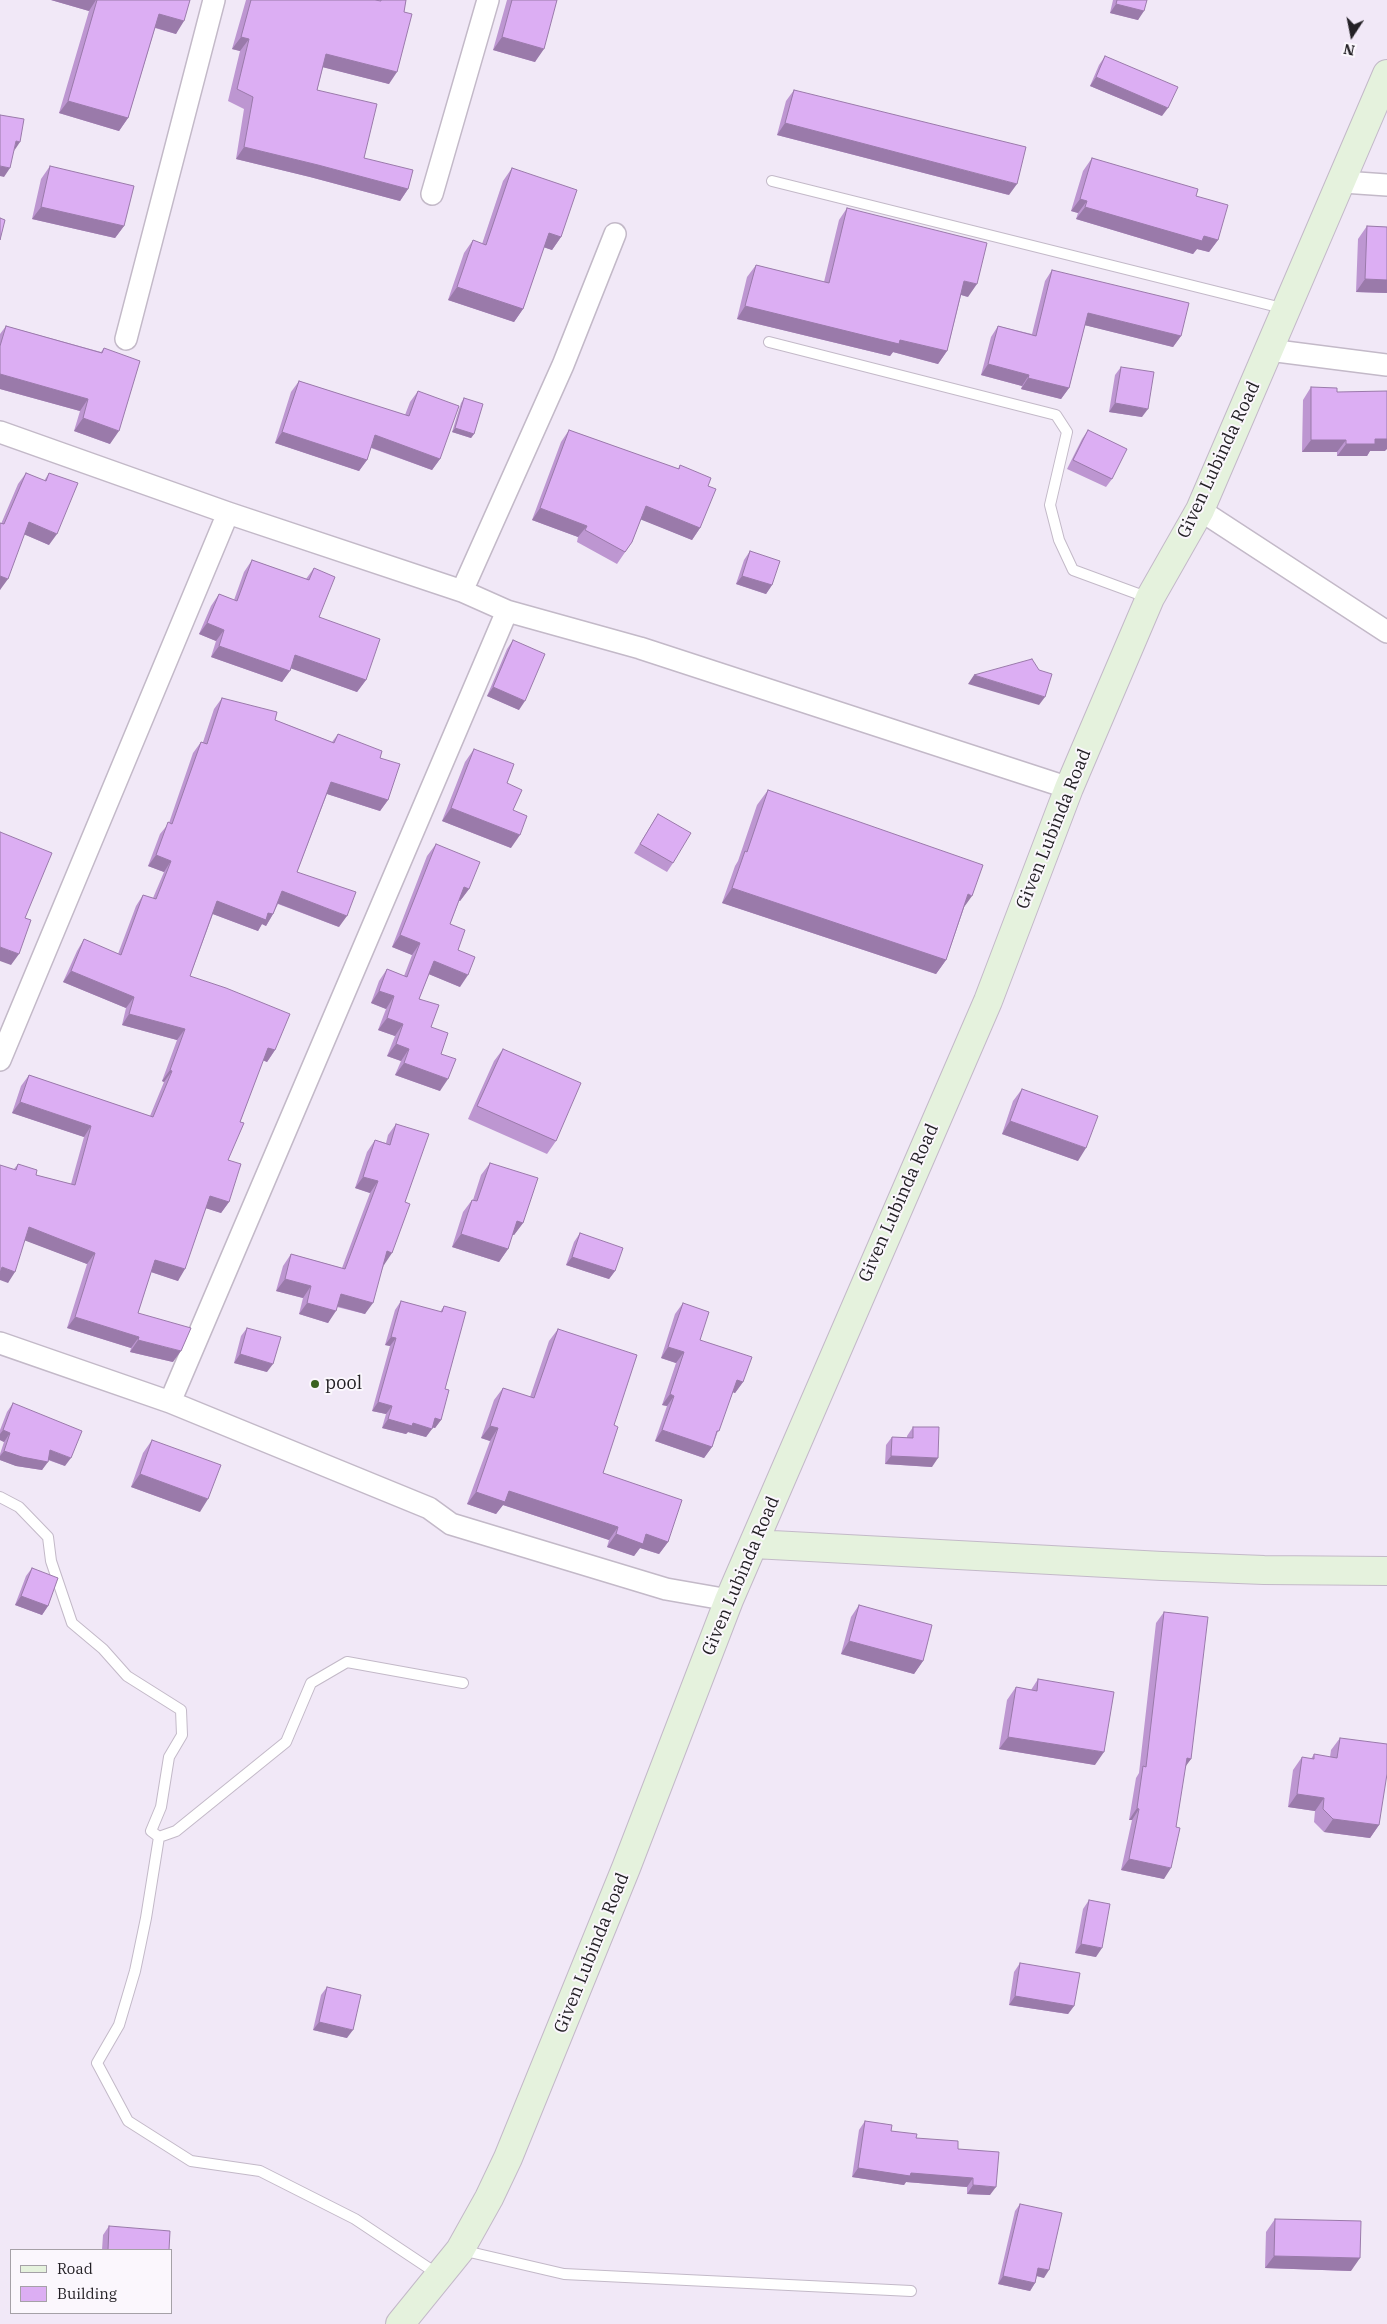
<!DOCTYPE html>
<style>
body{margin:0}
#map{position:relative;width:1387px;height:2324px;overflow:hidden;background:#f1e8f7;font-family:"IBM Plex Serif",serif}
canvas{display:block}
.legend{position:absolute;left:10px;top:2249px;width:162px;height:65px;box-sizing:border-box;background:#fbf7fd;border:1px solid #a5a1a7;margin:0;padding:6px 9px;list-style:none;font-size:15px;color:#232025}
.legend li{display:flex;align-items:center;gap:10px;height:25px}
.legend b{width:25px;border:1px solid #a5a1a7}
.north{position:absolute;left:1327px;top:10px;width:50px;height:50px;-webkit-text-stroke:4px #fbf7fd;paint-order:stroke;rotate:191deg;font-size:14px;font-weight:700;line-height:20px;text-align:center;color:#232025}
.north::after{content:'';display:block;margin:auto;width:18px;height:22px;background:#232025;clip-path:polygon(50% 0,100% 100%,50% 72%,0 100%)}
</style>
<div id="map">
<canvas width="1387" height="2324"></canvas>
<ul class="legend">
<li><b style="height:6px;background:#e5f2dd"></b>Road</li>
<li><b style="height:14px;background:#dcaef3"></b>Building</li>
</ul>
<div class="north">N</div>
</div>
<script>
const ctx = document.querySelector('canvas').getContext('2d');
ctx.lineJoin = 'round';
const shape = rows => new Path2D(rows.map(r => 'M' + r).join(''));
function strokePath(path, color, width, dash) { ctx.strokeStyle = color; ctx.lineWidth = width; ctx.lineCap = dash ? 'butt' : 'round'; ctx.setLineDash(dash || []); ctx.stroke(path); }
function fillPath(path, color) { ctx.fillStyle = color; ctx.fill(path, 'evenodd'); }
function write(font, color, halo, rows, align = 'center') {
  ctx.font = font + ' "IBM Plex Serif",serif'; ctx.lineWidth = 4; ctx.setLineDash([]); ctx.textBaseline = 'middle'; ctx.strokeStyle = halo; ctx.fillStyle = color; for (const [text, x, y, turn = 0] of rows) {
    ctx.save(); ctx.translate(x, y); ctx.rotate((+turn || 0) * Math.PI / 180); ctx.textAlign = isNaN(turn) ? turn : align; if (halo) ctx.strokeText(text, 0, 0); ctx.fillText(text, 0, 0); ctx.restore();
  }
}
const lane = shape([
 [772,181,1286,309],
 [769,342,1056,415,1067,432,1050,505,1059,540,1073,570,1149,598],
 [0,1497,19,1507,48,1537,51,1561,72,1623,103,1649,127,1676,181,1710,182,1735,169,1757,161,1807,151,1831,159,1837],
 [461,2250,564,2274,911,2291],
 [439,2275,355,2219,260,2171,191,2161,128,2121,97,2063,119,2025,135,1971,146,1918,159,1837,176,1831,286,1742,311,1683,347,1662,463,1683]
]);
const street = shape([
 [1343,182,1387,185],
 [432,194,488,0],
 [126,339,214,0],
 [1269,350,1387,365],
 [0,432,228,513,462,591,507,611,640,648,1069,788],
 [1200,510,1387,632],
 [462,591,563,365,615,234],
 [0,1060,228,513],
 [0,1343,170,1402,429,1508,451,1524,666,1589,729,1600],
 [170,1402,507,611]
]);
const secondary = shape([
 [754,1544,1162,1566,1264,1570,1387,1571],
 [400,2324,460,2250,489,2198,508,2158,626,1868,729,1600,988,1001,1069,788,1150,598,1200,510,1387,74]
]);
strokePath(lane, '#c3b9c8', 12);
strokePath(street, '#c3b9c8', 24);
strokePath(secondary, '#c3b9c8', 30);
strokePath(lane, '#fff', 10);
strokePath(street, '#fff', 21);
strokePath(secondary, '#e5f2dd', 28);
fillPath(shape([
 [51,0,190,0,176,34,155,28,128,118,119,131,59,113,89,11],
 [246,0,406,0,389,84,323,67,317,90,364,158,408,189,400,201,310,177,236,159,244,109,228,101,240,51,232,49],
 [507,0,557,0,535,62,493,50],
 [1113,0,1147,0,1138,20,1110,13],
 [1105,56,1162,116,1090,86,1099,65],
 [794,90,1009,195,777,135,786,101],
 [1092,158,1196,196,1218,240,1209,252,1197,249,1193,254,1076,219,1078,213,1071,211,1083,171],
 [50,166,124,226,115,238,32,219,41,179],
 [512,168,561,237,552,250,544,247,523,309,514,322,448,300,464,253,473,240,482,244,503,181],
 [847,208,968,297,961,295,947,351,938,364,893,352,890,356,737,319,747,277,756,265,824,282,839,220],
 [1367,226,1387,227,1387,293,1356,292,1358,239],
 [1052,270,1181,336,1173,347,1085,325,1069,388,1061,399,1021,389,1022,386,981,375,991,337,998,326,1032,334,1045,281],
 [6,326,101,352,104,348,110,444,74,431,80,411,0,389,0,334],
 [1121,367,1142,417,1109,412,1115,375],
 [299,381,405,415,410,402,418,391,440,459,432,470,371,448,367,460,359,471,275,443,291,392],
 [1311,387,1337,392,1385,451,1370,451,1367,456,1337,456,1337,452,1302,452,1303,400],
 [464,398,474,434,471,438,452,432,461,403],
 [569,430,678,469,680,465,708,486,700,528,692,540,641,519,632,542,617,564,577,542,578,537,532,520,561,442],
 [1088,430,1112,479,1106,487,1067,469,1082,439],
 [26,473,44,481,49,473,49,545,24,534,0,590,1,524,18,484],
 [750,551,772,585,766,594,736,584,744,560],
 [252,560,306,579,314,568,319,617,366,680,357,692,291,668,282,682,211,657,216,641,199,634,211,606,219,594,234,600,244,572],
 [513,640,519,710,487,696,507,649],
 [222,698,275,720,332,742,338,734,380,758,388,800,380,811,327,794,297,872,339,927,278,904,273,914,266,926,262,924,258,931,213,914,190,976,275,1050,267,1062,263,1060,240,1122,228,1160,229,1202,221,1213,206,1208,178,1281,151,1272,138,1313,173,1362,130,1352,131,1348,67,1328,87,1264,25,1240,8,1283,14,1169,18,1164,36,1175,71,1184,84,1137,12,1113,21,1086,29,1075,150,1116,164,1082,162,1081,177,1040,122,1025,126,1008,63,982,77,951,84,939,118,954,136,906,143,895,153,898,164,872,148,866,160,834,169,823,193,753,201,742,203,742,214,709],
 [474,749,507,783,513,810,511,848,442,821,465,762],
 [768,790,964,908,946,960,936,974,722,903,735,866,738,861,757,805],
 [658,814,673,863,667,872,634,853],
 [436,844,469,889,460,901,459,901,450,924,458,950,460,987,429,974,419,999,441,1054,440,1091,395,1075,401,1061,387,1056,395,1036,378,1030,386,1009,371,1003,379,981,387,969,404,976,412,955,392,947,427,856],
 [503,1049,556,1141,547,1154,468,1119,494,1061],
 [1022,1089,1078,1161,1002,1134,1013,1101],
 [396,1124,405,1202,384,1265,365,1314,337,1307,328,1323,299,1314,303,1298,276,1291,283,1266,291,1254,342,1268,370,1193,355,1188,367,1152,375,1140,386,1143,388,1135],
 [490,1163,523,1223,514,1235,512,1235,508,1249,499,1262,452,1247,463,1212,472,1200,473,1200,481,1175],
 [580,1233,615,1271,609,1279,566,1265,574,1242],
 [401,1301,440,1312,444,1306,445,1389,441,1420,435,1428,433,1427,426,1437,408,1432,406,1434,382,1428,386,1414,372,1411,390,1346,385,1345,395,1310],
 [683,1303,700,1340,743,1382,735,1393,733,1392,712,1447,704,1458,655,1441,667,1406,662,1405,676,1363,661,1358,675,1314],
 [247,1328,267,1372,234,1363,241,1336],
 [558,1329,614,1425,603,1473,668,1542,659,1554,640,1548,634,1556,607,1547,609,1540,503,1505,496,1514,467,1504,490,1441,481,1438,494,1400,503,1388,530,1397,549,1341],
 [13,1403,65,1466,48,1460,42,1470,16,1466,0,1460,0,1454,4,1442,0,1440,0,1430,7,1412],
 [913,1427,932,1467,885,1464,886,1445,892,1437,907,1438,907,1436],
 [152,1440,200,1512,131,1487,143,1453],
 [32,1568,48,1606,42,1615,15,1605,26,1576],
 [859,1605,923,1661,914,1674,841,1654,851,1617],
 [1164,1612,1191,1759,1185,1766,1164,1879,1121,1870,1132,1820,1129,1820,1136,1778,1139,1773,1156,1623],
 [1038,1679,1095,1765,999,1749,1007,1700,1016,1687,1031,1690],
 [1340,1738,1379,1825,1370,1838,1324,1832,1314,1822,1315,1811,1288,1807,1293,1770,1302,1757,1311,1759,1314,1754,1330,1757,1331,1750],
 [1089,1900,1096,1957,1075,1953,1083,1909],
 [1020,1963,1074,2006,1068,2014,1009,2005,1014,1972],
 [327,1987,347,2038,313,2030,321,1995],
 [865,2121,891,2131,958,2149,990,2195,967,2194,967,2187,906,2182,904,2185,852,2177,859,2130],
 [1020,2204,1044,2278,1037,2276,1035,2283,1030,2291,998,2284,1015,2211],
 [1275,2219,1351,2271,1265,2268,1266,2232],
 [109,2226,169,2250,102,2250,103,2235]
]), '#bd96d1');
fillPath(shape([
 [51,0,96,0,89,11],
 [1116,4,1144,11,1138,20,1110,13],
 [159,14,184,21,176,34,150,26],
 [241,37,249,39,240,51,232,49],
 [502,37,544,49,535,62,493,50],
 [326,54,397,72,389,84,318,66],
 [1096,77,1168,108,1162,116,1090,86],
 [68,101,128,118,119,131,59,113],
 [785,123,1017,184,1009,195,777,135],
 [16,141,20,142,14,151],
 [244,147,318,165,408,189,400,201,310,177,236,159],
 [0,166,10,168,4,177,0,176],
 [1080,199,1087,201,1078,213,1071,211],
 [41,207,124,226,115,238,32,219],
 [1085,207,1204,236,1218,240,1209,252,1197,249,1193,254,1076,219],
 [549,233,561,237,552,250,540,246],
 [1365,279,1387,280,1387,293,1356,292],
 [964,281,977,284,968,297,955,293],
 [457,287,523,309,514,322,448,300],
 [745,306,900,340,947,351,938,364,893,352,890,356,737,319],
 [1088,313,1181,336,1173,347,1080,324],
 [988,364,1029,375,1022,386,981,375],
 [0,374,88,399,80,411,0,389],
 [1028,378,1069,388,1061,399,1021,389],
 [1115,403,1148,409,1142,417,1109,412],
 [83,418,119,431,110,444,74,431],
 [455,428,474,434,471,438,452,432],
 [282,432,367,460,359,471,275,443],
 [375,435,440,459,432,470,367,446],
 [1375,439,1387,439,1387,449,1385,451,1370,451,1367,456,1337,456,1346,444],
 [1311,440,1346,440,1337,452,1302,452],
 [646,506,700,528,692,540,637,518],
 [540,508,587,526,578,537,532,520],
 [29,522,57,534,49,545,21,533],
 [0,576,8,579,0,590],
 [742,576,772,585,766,594,736,584],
 [207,623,224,630,216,641,199,634],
 [219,646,290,671,282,682,211,657],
 [295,655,366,680,357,692,287,667],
 [974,675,1045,697,1039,705,968,684],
 [493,687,525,701,519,710,487,696],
 [331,782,388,800,380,811,324,793],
 [451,808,520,835,511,848,442,821],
 [156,855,171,861,164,872,148,866],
 [464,887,469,889,460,901,455,899],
 [732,888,946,960,936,974,722,903],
 [282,891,347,916,339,927,274,902],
 [968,894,972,896,962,910],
 [217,901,268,913,273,914,266,926,262,924,258,931,210,913],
 [400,935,420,943,412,955,392,947],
 [0,947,19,954,11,965,0,961],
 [434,961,468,975,460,987,426,973],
 [71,971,134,997,126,1008,63,982],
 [379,991,394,996,386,1009,371,1003],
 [129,1014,185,1029,177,1040,122,1025],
 [387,1018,403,1024,395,1036,378,1030],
 [396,1044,409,1049,401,1061,387,1056],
 [268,1048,275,1050,267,1062,260,1059],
 [404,1063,448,1079,440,1091,395,1075],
 [170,1070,172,1071,164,1082,162,1081],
 [20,1102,91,1126,84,1137,12,1113],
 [1010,1121,1086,1148,1078,1161,1002,1134],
 [363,1177,378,1181,370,1193,355,1188],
 [210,1196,229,1202,221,1213,202,1207],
 [517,1221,523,1223,514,1235,508,1233],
 [29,1227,95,1253,87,1264,21,1239],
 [461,1234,508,1249,499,1262,452,1247],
 [387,1251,392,1253,384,1265,378,1263],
 [572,1257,615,1271,609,1279,566,1265],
 [155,1260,185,1269,178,1281,148,1271],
 [2,1267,15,1272,8,1283,0,1280,0,1271],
 [285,1279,311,1286,303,1298,276,1291],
 [341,1294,373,1303,365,1314,333,1305],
 [307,1303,336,1311,328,1323,299,1314],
 [75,1317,139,1337,131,1348,67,1328],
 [391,1337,396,1338,390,1346,385,1345],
 [138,1340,181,1351,173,1362,130,1352],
 [668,1347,684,1352,676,1363,661,1358],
 [240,1354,273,1364,267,1372,234,1363],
 [737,1380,743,1382,735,1393,729,1391],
 [670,1394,674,1396,667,1406,662,1405],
 [378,1402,392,1406,386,1414,372,1411],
 [435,1418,441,1420,435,1428,429,1427],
 [388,1419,413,1423,432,1429,426,1437,408,1432,406,1434,382,1428],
 [490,1426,498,1428,490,1441,481,1438],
 [3,1430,10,1433,4,1442,0,1440,0,1434],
 [662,1430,712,1447,704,1458,655,1441],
 [50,1450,71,1458,65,1466,44,1458],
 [4,1451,48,1462,42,1470,16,1466,0,1460,0,1456],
 [891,1456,938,1458,932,1467,885,1464],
 [140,1474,208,1499,200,1512,131,1487],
 [509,1491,618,1527,609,1540,503,1505,496,1514,467,1504,476,1492],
 [616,1534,646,1534,668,1542,659,1554,640,1548,634,1556,607,1547],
 [21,1596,48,1606,42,1615,15,1605],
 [849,1641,923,1661,914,1674,841,1654],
 [1008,1737,1104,1752,1095,1765,999,1749],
 [1187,1758,1191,1759,1183,1770],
 [1297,1794,1324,1798,1315,1811,1288,1807],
 [1137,1808,1139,1809,1132,1820,1129,1820],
 [1333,1819,1379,1825,1370,1838,1324,1832],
 [1129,1859,1171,1868,1164,1879,1121,1870],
 [1081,1944,1102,1948,1096,1957,1075,1953],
 [1015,1996,1074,2006,1068,2014,1009,2005],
 [319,2022,353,2030,347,2038,313,2030],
 [858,2168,973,2178,967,2187,906,2182,904,2185,852,2177],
 [973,2185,996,2187,990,2195,967,2194],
 [1274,2256,1360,2258,1351,2271,1265,2268],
 [1038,2268,1049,2270,1044,2278,1033,2275],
 [1003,2276,1035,2283,1030,2291,998,2284]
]), '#9a7aaa');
const building = shape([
 [97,0,190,0,184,21,159,14,128,118,68,101,97,0],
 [251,0,375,0,381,1,381,0,406,0,404,12,412,14,397,72,326,54,317,90,377,104,364,158,413,170,408,189,318,165,244,147,253,97,237,89,249,39,241,37,251,0],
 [512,0,557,0,544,49,502,37,512,0],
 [1117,0,1147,0,1144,11,1116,4,1117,0],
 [1105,56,1178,87,1168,108,1096,77,1105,56],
 [794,90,1026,147,1017,184,785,123,794,90],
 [0,115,24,119,20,142,16,141,10,168,0,166,0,115],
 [1092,158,1198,189,1196,196,1228,205,1218,240,1204,236,1202,241,1085,207,1087,201,1080,199,1092,158],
 [50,166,134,186,124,226,41,207,50,166],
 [512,168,577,190,561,237,549,233,523,309,457,287,473,240,486,245,512,168],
 [847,208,987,243,977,284,964,281,947,351,900,340,899,344,745,306,756,265,829,283,847,208],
 [0,218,5,220,0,240,0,218],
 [1367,226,1387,227,1387,280,1365,279,1367,226],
 [1052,270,1189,303,1181,336,1088,313,1069,388,1028,378,1029,375,988,364,998,326,1036,336,1052,270],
 [6,326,102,353,104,348,140,361,119,431,83,418,88,399,0,374,0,346,6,326],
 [1121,367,1154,372,1148,409,1115,403,1121,367],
 [299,381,409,416,418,391,459,406,440,459,375,435,367,460,282,432,299,381],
 [1311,387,1337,388,1337,392,1387,391,1387,439,1375,439,1375,444,1346,444,1346,440,1311,440,1311,387],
 [464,398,483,404,474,434,455,428,464,398],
 [569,430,679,469,680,465,711,478,708,486,716,489,700,528,646,506,632,542,625,552,585,530,587,526,540,508,569,430],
 [1088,430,1127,449,1112,479,1073,460,1088,430],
 [26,473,46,481,49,473,78,483,57,534,29,522,8,579,0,576,0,523,4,524,26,473],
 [750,551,780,561,772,585,742,576,750,551],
 [252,560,309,580,314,568,335,577,319,617,380,639,366,680,295,655,290,671,219,646,224,630,207,623,219,594,237,601,252,560],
 [513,640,545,654,525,701,493,687,513,640],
 [1032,659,1039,670,1052,674,1045,697,974,675,1032,659],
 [222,698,277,712,275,720,334,743,338,734,382,751,380,758,400,764,388,800,331,782,297,872,356,892,347,916,282,891,273,914,268,913,266,920,217,901,190,976,226,988,290,1014,275,1050,268,1048,240,1122,244,1123,228,1160,241,1164,229,1202,210,1196,185,1269,155,1260,138,1313,191,1328,181,1351,138,1340,139,1337,75,1317,95,1253,29,1227,15,1272,2,1267,0,1273,0,1165,16,1170,18,1164,37,1170,36,1175,75,1185,91,1126,20,1102,29,1075,153,1117,172,1071,170,1070,185,1029,129,1014,134,997,71,971,84,939,121,955,143,895,156,899,171,861,156,855,168,822,172,824,201,742,207,744,222,698],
 [474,749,514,764,507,783,522,790,513,810,527,816,520,835,451,808,474,749],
 [768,790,983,865,972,896,968,894,946,960,732,888,745,851,747,852,768,790],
 [658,814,691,833,673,863,640,844,658,814],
 [0,832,52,853,25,918,31,920,19,954,0,947,0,832],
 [436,844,480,862,469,889,464,887,450,924,465,930,458,950,475,957,468,975,434,961,419,999,439,1005,431,1027,448,1033,441,1054,456,1059,448,1079,404,1063,409,1049,396,1044,403,1024,387,1018,394,996,379,991,387,969,407,977,420,943,400,935,436,844],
 [503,1049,581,1083,556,1141,477,1106,503,1049],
 [1022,1089,1098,1116,1086,1148,1010,1121,1022,1089],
 [396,1124,429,1134,405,1202,410,1204,392,1253,387,1251,373,1303,341,1294,336,1311,307,1303,311,1286,285,1279,291,1254,345,1269,378,1181,363,1177,375,1140,390,1145,396,1124],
 [490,1163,538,1178,523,1223,517,1221,508,1249,461,1234,472,1200,477,1201,490,1163],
 [580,1233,623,1248,615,1271,572,1257,580,1233],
 [401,1301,442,1312,444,1306,466,1312,445,1389,449,1390,441,1420,435,1418,432,1429,413,1423,412,1426,388,1419,392,1406,378,1402,396,1338,391,1337,401,1301],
 [683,1303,709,1312,700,1340,752,1357,743,1382,737,1380,719,1431,717,1431,712,1447,662,1430,674,1396,670,1394,684,1352,668,1347,683,1303],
 [247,1328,281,1337,273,1364,240,1354,247,1328],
 [558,1329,637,1355,614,1425,618,1427,603,1473,682,1500,668,1542,646,1534,643,1544,616,1534,618,1527,509,1491,505,1502,476,1492,498,1428,490,1426,503,1388,534,1398,558,1329],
 [13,1403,82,1431,71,1458,50,1450,48,1462,22,1457,4,1451,10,1433,3,1430,13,1403],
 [913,1427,939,1427,938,1458,891,1456,892,1437,913,1438,913,1427],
 [152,1440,221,1465,208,1499,140,1474,152,1440],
 [32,1568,58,1578,48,1606,21,1596,32,1568],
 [859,1605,932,1625,923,1661,849,1641,859,1605],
 [1164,1612,1208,1617,1191,1759,1187,1758,1176,1827,1180,1828,1171,1868,1129,1859,1139,1809,1137,1808,1143,1766,1146,1767,1164,1612],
 [1038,1679,1114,1692,1104,1752,1008,1737,1016,1687,1037,1691,1038,1679],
 [1340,1738,1387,1744,1387,1774,1379,1825,1333,1819,1323,1809,1324,1798,1297,1794,1302,1757,1314,1759,1314,1754,1337,1758,1340,1738],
 [1089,1900,1110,1904,1102,1948,1081,1944,1089,1900],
 [1020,1963,1080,1973,1074,2006,1015,1996,1020,1963],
 [327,1987,361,1995,353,2030,319,2022,327,1987],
 [865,2121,892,2125,891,2131,917,2134,916,2138,958,2141,958,2149,999,2152,996,2187,973,2185,973,2178,911,2173,910,2176,858,2168,865,2121],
 [1020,2204,1062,2213,1049,2270,1038,2268,1035,2283,1003,2276,1020,2204],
 [1275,2219,1361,2221,1360,2258,1274,2256,1275,2219],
 [109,2226,170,2231,169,2250,108,2250,109,2226]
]);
fillPath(building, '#dcaef3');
strokePath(building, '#9a7aaa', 1);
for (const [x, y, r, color] of [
 [315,1384,5,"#3b631f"]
]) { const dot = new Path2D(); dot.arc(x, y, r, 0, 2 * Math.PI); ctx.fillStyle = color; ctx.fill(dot); strokePath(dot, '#fbf7fd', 2); }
write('18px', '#232025', '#fbf7fd', [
 ["Given Lubinda Road",1219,460,-65],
 ["Given Lubinda Road",1054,829,-68],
 ["Given Lubinda Road",899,1203,-66],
 ["Given Lubinda Road",741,1576,-67],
 ["Given Lubinda Road",592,1953,-68]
]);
write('18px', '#232025', '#fbf7fd', [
 ["pool",325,1384]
], 'left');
</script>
